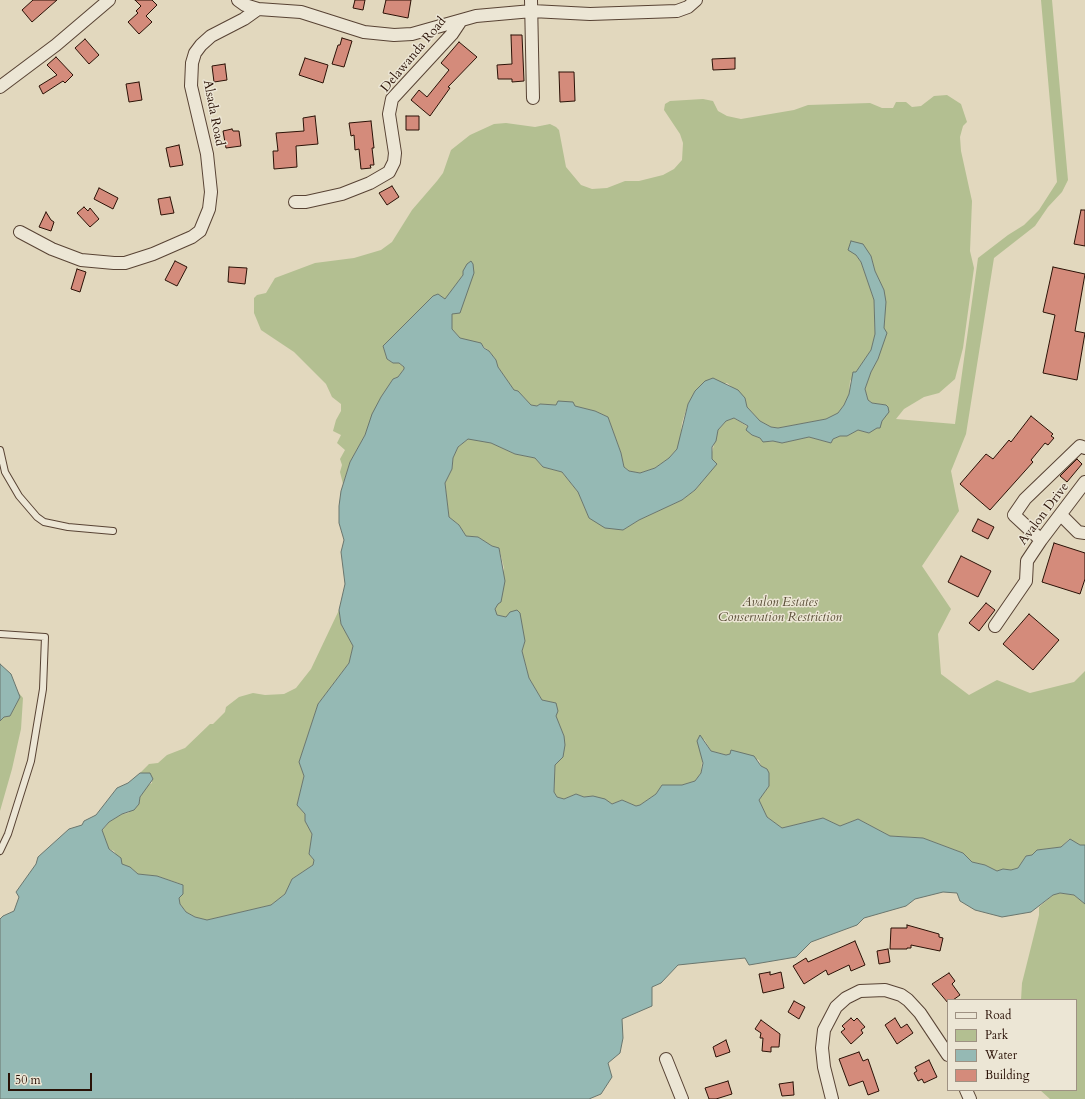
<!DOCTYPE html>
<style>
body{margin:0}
#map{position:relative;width:1085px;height:1099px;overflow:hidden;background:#e2d8be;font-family:Cardo,serif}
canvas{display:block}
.legend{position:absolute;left:947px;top:999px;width:130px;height:92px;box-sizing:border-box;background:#ece6d5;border:1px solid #9e9182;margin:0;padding:5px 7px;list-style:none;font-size:12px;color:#2a1106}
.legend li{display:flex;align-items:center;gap:8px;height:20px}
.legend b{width:20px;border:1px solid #9e9182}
.scale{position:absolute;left:8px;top:1073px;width:84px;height:18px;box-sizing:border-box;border:2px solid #2a1106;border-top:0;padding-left:5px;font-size:12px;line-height:14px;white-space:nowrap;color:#2a1106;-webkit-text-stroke:3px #ece6d5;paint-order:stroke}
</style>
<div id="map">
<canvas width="1085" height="1099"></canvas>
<ul class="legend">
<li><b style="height:5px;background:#ece6d5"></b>Road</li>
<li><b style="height:11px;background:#b3bf91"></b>Park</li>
<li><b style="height:11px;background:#95b9b4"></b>Water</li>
<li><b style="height:11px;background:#d48b7b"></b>Building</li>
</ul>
<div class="scale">50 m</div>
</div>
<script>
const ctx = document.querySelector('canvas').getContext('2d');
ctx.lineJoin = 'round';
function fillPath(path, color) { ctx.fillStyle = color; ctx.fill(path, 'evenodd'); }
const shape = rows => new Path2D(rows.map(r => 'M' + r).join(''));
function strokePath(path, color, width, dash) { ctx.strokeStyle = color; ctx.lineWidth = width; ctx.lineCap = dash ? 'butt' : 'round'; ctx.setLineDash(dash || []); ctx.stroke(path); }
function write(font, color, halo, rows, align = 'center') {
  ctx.font = font + ' Cardo,serif'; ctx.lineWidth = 3; ctx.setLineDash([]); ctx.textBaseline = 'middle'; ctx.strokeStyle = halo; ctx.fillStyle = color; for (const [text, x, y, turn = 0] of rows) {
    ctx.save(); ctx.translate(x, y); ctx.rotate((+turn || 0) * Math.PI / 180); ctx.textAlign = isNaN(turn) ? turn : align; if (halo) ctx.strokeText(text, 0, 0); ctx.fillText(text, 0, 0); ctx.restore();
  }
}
fillPath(shape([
 [1041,0,1052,0,1068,180,1062,192,1048,207,1035,226,994,258,966,434,951,471,959,511,922,566,951,609,938,634,941,674,969,695,997,680,1030,693,1074,682,1085,671,1085,845,1080,845,1069,839,1061,847,1037,850,1032,855,1026,856,1018,868,1011,870,1003,869,997,871,985,865,972,862,963,853,923,838,890,836,858,819,840,826,823,818,782,828,767,817,759,800,769,786,767,769,761,766,759,760,731,751,730,754,726,755,711,751,704,739,701,773,695,781,682,785,662,785,656,794,640,805,636,806,622,800,612,804,593,796,584,797,576,794,564,799,557,797,554,792,555,765,563,757,564,736,556,717,556,703,542,700,529,678,522,651,525,641,506,617,497,615,495,610,504,568,499,548,492,546,478,537,466,536,459,525,449,517,445,483,452,469,453,458,458,447,468,439,473,439,491,443,515,454,535,458,543,467,562,472,578,492,589,518,623,530,639,520,682,500,695,490,705,478,718,430,726,421,734,418,748,427,748,429,752,435,769,442,773,441,782,443,809,437,831,443,833,439,840,436,847,436,858,430,869,433,882,421,888,407,886,405,872,403,868,400,865,389,871,372,878,359,885,318,884,290,875,271,871,256,856,255,861,262,874,300,875,334,871,350,850,381,849,394,844,405,838,413,826,419,778,428,771,427,760,421,747,407,745,398,727,383,695,391,688,404,682,423,680,441,677,449,669,458,655,468,640,473,629,471,624,467,621,453,608,417,595,411,575,406,540,404,537,406,531,405,518,391,514,390,498,367,496,360,489,351,478,342,474,342,460,338,452,329,452,314,474,273,463,275,445,300,399,332,383,346,387,359,393,363,399,363,404,367,404,369,398,377,393,379,381,397,365,435,350,462,343,484,340,472,342,465,340,459,345,450,337,443,341,435,333,431,336,420,341,411,341,404,332,397,326,384,294,352,261,330,254,313,254,298,257,295,266,293,275,278,315,263,354,258,381,250,392,242,412,210,437,181,443,173,451,150,470,135,494,124,506,123,535,127,550,124,556,127,559,130,566,167,581,185,592,189,607,188,625,181,639,181,663,175,674,169,682,160,683,143,680,134,664,110,665,104,670,101,703,99,713,101,718,111,727,116,741,119,794,110,808,105,870,103,882,108,893,108,896,102,906,102,912,107,921,106,934,96,947,95,961,104,967,122,963,126,960,137,961,151,972,201,970,251,974,268,963,348,955,379,939,393,924,397,904,409,896,419,955,424,978,258,1008,235,1024,225,1039,210,1057,182],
 [339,610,341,624,353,646,349,663,318,704,299,762,304,776,297,805,305,814,305,821,312,834,309,854,314,860,313,865,292,879,285,894,271,905,207,920,195,917,186,912,180,904,179,900,181,884,157,876,138,874,130,867,121,864,114,851,109,849,102,831,109,822,122,814,128,813,140,801,140,797,148,785,152,783,150,773,140,773,149,764,158,763,167,755,185,748,210,724,213,724,225,712,226,707,239,697,253,693,265,695,284,694,296,688,311,669],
 [18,692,23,698,21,729,12,769,0,811,0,721,4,717,10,716,20,697],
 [1060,893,1074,895,1085,904,1085,1099,1050,1099,1040,1090,1076,1090,1076,1000,1021,1000,1022,983,1039,915,1039,907,1053,895]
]), '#b3bf91');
const water = shape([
 [851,241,863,244,871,256,875,271,884,290,886,302,884,328,887,333,878,359,871,372,865,389,868,400,872,403,886,405,888,407,889,412,882,421,880,428,877,428,869,433,858,430,847,436,840,436,833,439,831,443,809,437,782,443,773,441,763,442,760,438,752,435,746,430,748,426,734,418,726,421,718,430,716,441,712,447,712,459,717,464,695,490,682,500,639,520,623,530,605,528,589,518,578,492,562,472,543,467,535,458,515,454,491,443,468,439,458,447,453,458,452,469,445,483,449,517,459,525,466,536,478,537,492,546,499,548,505,581,501,602,498,604,495,609,497,615,506,617,510,612,517,610,520,613,525,641,522,651,529,678,542,700,556,703,558,711,556,716,564,736,565,745,563,757,555,765,554,792,557,797,564,799,576,794,584,797,593,796,605,799,612,804,622,800,636,806,640,805,656,794,662,785,682,785,695,781,701,773,703,763,697,741,700,735,711,751,726,755,730,754,731,750,754,756,761,766,767,769,769,773,769,786,759,800,767,817,782,828,823,818,840,826,858,819,890,836,923,838,963,853,972,862,985,865,997,871,1003,869,1011,870,1018,868,1026,856,1032,855,1037,850,1061,847,1070,839,1080,845,1085,845,1085,904,1074,895,1060,893,1053,895,1031,912,1002,917,975,910,960,901,957,893,943,892,915,899,906,906,864,918,857,925,811,942,796,957,749,965,745,958,678,965,661,983,652,987,652,1006,622,1019,623,1038,620,1053,608,1063,612,1077,601,1094,589,1099,0,1099,0,919,3,916,14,911,19,897,16,892,36,864,38,857,69,829,82,825,84,821,96,815,117,788,128,783,140,773,150,773,153,779,140,797,139,804,134,810,122,814,109,822,102,830,109,849,121,858,122,864,130,867,138,874,157,876,183,885,183,894,179,898,180,904,186,912,195,917,207,920,271,905,285,894,292,879,313,865,314,860,309,854,312,834,305,821,305,814,297,805,304,776,299,762,318,704,349,663,353,646,341,624,339,610,345,584,341,552,344,540,339,523,339,506,341,491,350,462,365,435,372,414,381,397,393,379,398,377,404,369,404,367,399,363,393,363,387,359,383,346,433,296,438,294,445,299,463,275,463,271,467,264,471,261,473,264,474,273,460,313,452,314,452,329,460,338,481,343,484,348,489,351,496,360,498,367,514,390,518,391,531,405,537,406,540,404,556,405,558,401,573,402,575,406,595,411,608,417,621,453,624,467,629,471,640,473,655,468,669,458,677,449,688,404,695,391,705,381,713,378,738,390,745,398,747,407,760,421,771,427,778,428,826,419,838,413,844,405,849,394,853,372,856,372,871,350,875,334,874,300,861,262,856,255,848,250,851,241],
 [0,664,11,674,20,697,10,716,4,717,0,721,0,664]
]);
fillPath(water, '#95b9b4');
strokePath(water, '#6a766e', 1);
const building = shape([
 [33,0,57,0,32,22,22,10,33,0],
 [135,0,152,0,157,5,146,16,152,22,139,34,128,22,138,13,136,11,141,6,135,0],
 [355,0,365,0,363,10,353,8,355,0],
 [386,0,411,0,408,18,383,13,386,0],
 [511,35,522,35,524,81,512,82,512,79,498,79,497,65,512,64,511,35],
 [342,38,352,41,344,67,332,64,338,45,340,45,342,38],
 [85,39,99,55,89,64,75,48,85,39],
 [459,42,477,57,448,87,450,88,430,116,411,100,419,90,427,97,449,70,441,63,459,42],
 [56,57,73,75,65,83,63,81,43,94,39,86,57,75,47,65,56,57],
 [305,58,328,65,323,83,299,75,305,58],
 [735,58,735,69,713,70,712,59,735,58],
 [225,64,227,80,214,82,212,66,225,64],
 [559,72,574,72,575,101,560,102,559,72],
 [139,82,142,100,129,102,126,84,139,82],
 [315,116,318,144,296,146,297,167,274,169,273,151,278,151,276,133,304,131,303,118,315,116],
 [406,116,419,116,419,130,406,130,406,116],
 [371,121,374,148,372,148,374,165,370,165,371,168,361,169,359,149,355,150,354,135,351,136,349,123,371,121],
 [232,129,233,131,239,131,241,146,226,148,223,131,232,129],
 [179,145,183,165,170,167,166,148,179,145],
 [392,186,399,197,387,205,379,193,392,186],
 [99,188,118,198,113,209,94,199,99,188],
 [170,197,174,213,161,215,158,199,170,197],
 [84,207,88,211,90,208,99,219,90,227,77,213,84,207],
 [1081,210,1085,210,1085,246,1074,244,1081,210],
 [46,212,51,220,54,222,51,231,39,227,46,212],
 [175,261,187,267,177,286,165,280,175,261],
 [229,267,247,268,245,284,228,282,229,267],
 [1053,267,1085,274,1075,331,1085,333,1077,380,1043,373,1055,315,1043,312,1053,267],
 [77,269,86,272,80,292,71,289,77,269],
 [1031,416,1053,434,1051,436,1054,438,1048,445,1045,443,1031,460,1033,462,990,510,960,484,986,454,993,459,1009,440,1011,442,1031,416],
 [1077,459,1082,464,1067,482,1060,476,1077,459],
 [978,519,994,527,988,539,972,531,978,519],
 [1054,543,1085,553,1085,579,1080,594,1042,582,1054,543],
 [961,556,991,571,978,597,948,582,961,556],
 [986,603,995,610,979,631,969,623,986,603],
 [1029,614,1059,640,1033,670,1003,644,1029,614],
 [907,925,939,934,939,937,943,938,940,951,911,945,911,948,907,948,907,949,890,949,891,928,907,928,907,925],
 [855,941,865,965,851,971,849,965,828,975,826,970,804,984,793,966,806,958,808,962,855,941],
 [888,949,890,962,879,964,877,951,888,949],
 [770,972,770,975,781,972,784,988,763,993,759,974,770,972],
 [949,973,955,981,952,984,960,995,953,1000,948,1000,948,1003,932,984,949,973],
 [794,1001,805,1007,799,1019,788,1012,794,1001],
 [851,1018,854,1021,857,1018,865,1027,861,1030,863,1033,851,1044,841,1032,845,1029,842,1026,851,1018],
 [895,1018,901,1028,907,1024,913,1033,897,1044,885,1025,895,1018],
 [761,1020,780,1034,779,1047,771,1047,771,1052,762,1051,763,1038,760,1038,761,1033,755,1029,761,1020],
 [726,1040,730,1052,716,1057,713,1047,726,1040],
 [859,1052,863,1061,868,1059,879,1091,868,1095,863,1081,849,1086,839,1059,859,1052],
 [929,1060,937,1077,924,1083,922,1079,918,1081,914,1073,917,1071,915,1067,929,1060],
 [728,1081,732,1094,716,1099,709,1099,705,1088,728,1081],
 [793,1082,794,1095,782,1096,779,1084,793,1082]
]);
fillPath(building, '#d48b7b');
strokePath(building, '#2a1106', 1);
const lane = shape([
 [0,450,5,472,19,496,37,517,44,522,68,527,113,531],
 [0,634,45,637,43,689,31,761,8,834,0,851]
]);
const street = shape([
 [238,0,245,5,258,9,301,12,364,32,394,35,412,34,476,16,532,11,590,14,677,11,688,7,696,0],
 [531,0,533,98],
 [0,87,56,45,109,0],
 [295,202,306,202,342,194,370,183,389,172,394,162,395,153,389,114,392,99,452,34,460,22],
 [20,232,52,249,81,260,114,263,125,263,153,254,192,237,200,231,209,209,211,192,207,154,191,86,192,63,195,53,201,45,211,36,244,19,258,9],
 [1061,515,1078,532,1085,533],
 [1041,540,1014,515,1025,499,1080,446,1085,448],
 [995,626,1026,581,1027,561,1041,540,1085,482],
 [666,1059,682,1099],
 [966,1090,970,1099],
 [832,1099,824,1067,822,1048,824,1030,836,1007,846,998,860,991,885,990,901,995,908,1000,920,1013,948,1055]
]);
strokePath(lane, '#584334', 8);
strokePath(street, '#584334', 14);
strokePath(lane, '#ece6d5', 6);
strokePath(street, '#ece6d5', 12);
write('13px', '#2a1106', '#ece6d5', [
 ["Delawanda Road",414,55,-50],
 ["Alsada Road",213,113,79],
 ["Avalon Drive",1044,514,-53]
]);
write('italic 13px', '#5a4e37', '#ece6d5', [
 ["Avalon Estates",780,603],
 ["Conservation Restriction",780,618]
]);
</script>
